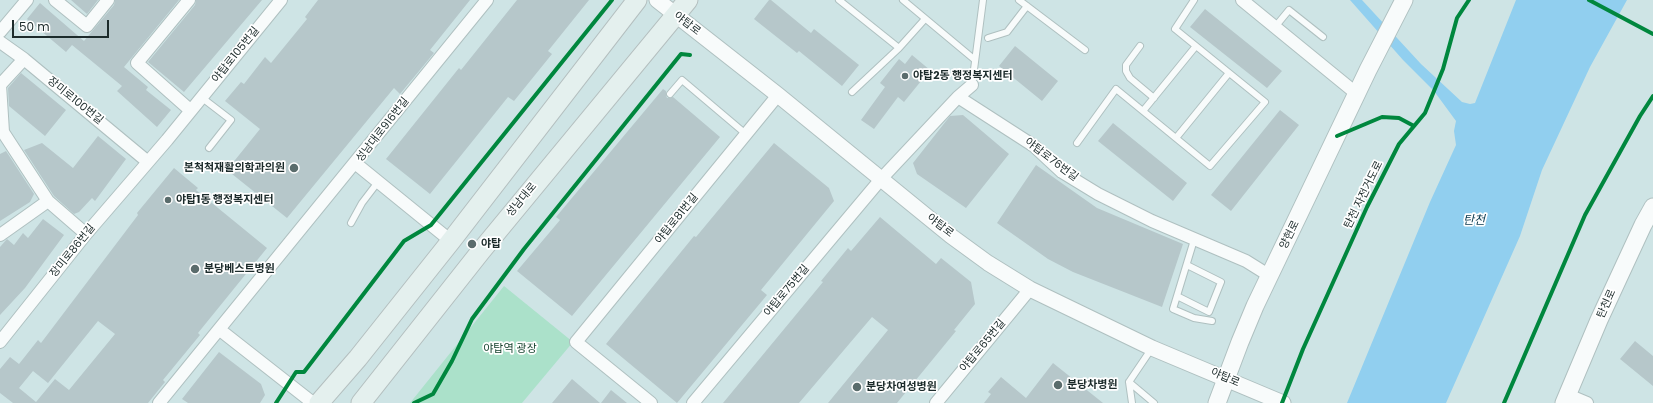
<!DOCTYPE html>
<meta charset="utf-8">
<style>
body{margin:0}
#map{position:relative;width:1653px;height:403px;overflow:hidden;background:#cee4e5;font-family:Poppins,sans-serif}
canvas{display:block}
.scale{position:absolute;left:12px;top:20px;width:97px;height:18px;box-sizing:border-box;border:2px solid #1c2b2b;border-top:0;padding-left:5px;font-size:12px;line-height:14px;white-space:nowrap;color:#1c2b2b;-webkit-text-stroke:3px #fff;paint-order:stroke}
</style>
<div id="map">
<canvas width="1653" height="403"></canvas>
<div class="scale">50 m</div>
</div>
<script>
const ctx = document.querySelector('canvas').getContext('2d');
ctx.lineJoin = 'round';
function fillPath(path, color) { ctx.fillStyle = color; ctx.fill(path, 'evenodd'); }
const shape = rows => new Path2D(rows.map(r => 'M' + r).join(''));
function strokePath(path, color, width, dash) { ctx.strokeStyle = color; ctx.lineWidth = width; ctx.lineCap = dash ? 'butt' : 'round'; ctx.setLineDash(dash || []); ctx.stroke(path); }
function write(font, color, halo, rows, align = 'center') {
  ctx.font = font + ' Poppins,"Noto Sans KR",sans-serif'; ctx.lineWidth = 3.5; ctx.setLineDash([]); ctx.textBaseline = 'middle'; ctx.strokeStyle = halo; ctx.fillStyle = color; for (const [text, x, y, turn = 0] of rows) {
    ctx.save(); ctx.translate(x, y); ctx.rotate((+turn || 0) * Math.PI / 180); ctx.textAlign = isNaN(turn) ? turn : align; if (halo) ctx.strokeText(text, 0, 0); ctx.fillText(text, 0, 0); ctx.restore();
  }
}
fillPath(shape([
 [504,286,573,342,522,403,410,403]
]), '#abe1ca');
fillPath(shape([
 [1350,0,1362,0,1421,64,1462,102,1470,104,1475,103,1516,0,1627,0,1590,67,1542,170,1520,236,1446,403,1347,403,1430,202,1456,145,1454,131,1456,121,1434,91,1403,60]
]), '#91cfef');
fillPath(shape([
 [71,0,98,0,87,14],
 [115,0,179,0,124,67,148,87,146,90,171,110,157,127,117,91,122,86,72,45,66,52,27,19,40,3,84,41,114,5],
 [196,0,262,0,184,92,148,62,195,5],
 [318,0,470,0,430,50,434,53,400,94,394,88,287,218,227,170,260,129,225,101,241,82,244,84,265,57,271,63,307,19,305,17],
 [517,0,589,0,548,51,552,54,514,101,508,97,430,194,386,159,459,68,461,70],
 [769,0,771,0,811,33,814,29,859,65,842,86,799,51,797,53,754,19],
 [1205,9,1282,71,1267,88,1190,27],
 [1015,46,1058,81,1042,101,999,66],
 [912,55,930,70,904,102,898,97,874,129,861,120,885,87,880,83,899,59,905,64],
 [21,73,66,110,45,136,9,106,8,88],
 [663,89,666,91,666,95,667,98,673,97,720,137,572,316,517,271,560,220,556,217],
 [1280,110,1299,125,1231,211,1211,195],
 [963,115,1009,154,966,208,917,174,913,163,950,116],
 [1113,123,1187,183,1173,201,1098,141],
 [98,136,126,159,95,201,92,198,79,212,74,214,54,196,24,150,42,143,73,168],
 [774,143,829,188,834,201,761,290,767,295,677,403,606,344,694,236,696,237],
 [6,151,34,194,30,202,0,221,0,154],
 [1036,165,1097,208,1183,244,1162,307,1073,272,1048,259,997,223],
 [174,168,198,188,196,190,267,248,198,333,200,335,163,380,165,382,148,403,13,403,0,393,0,369,10,357,19,364,38,340,41,343,138,215,137,213],
 [98,321,115,334,69,390,55,379,36,402,19,388,33,371,48,383],
 [880,217,936,264,941,258,971,282,975,304,954,330,956,331,897,403,828,403,888,330,872,317,799,403,723,403,823,282,821,281,848,248,851,251],
 [43,219,64,235,25,288,0,315,0,247,7,239,14,245,23,233,28,238],
 [1635,341,1653,356,1653,386,1620,359],
 [219,352,261,384,265,395,260,403,188,403,182,399],
 [1053,363,1103,403,984,403,991,394,988,392,1001,377,1026,398],
 [572,379,600,403,552,403],
 [611,390,627,403,601,403]
]), '#b6c7ca');
const service = shape([
 [839,0,899,48,925,19],
 [903,0,975,60],
 [1019,0,1085,50],
 [1275,27,1289,10,1323,37],
 [988,38,1007,32,1027,6],
 [1140,46,1126,65,1126,71,1130,78,1154,98],
 [972,85,983,0],
 [852,92,899,48],
 [670,94,682,80,747,135],
 [201,97,231,120,209,148],
 [1143,111,1196,46],
 [1176,138,1229,73],
 [1077,143,1116,89,1210,166,1265,102,1175,29,1194,0],
 [351,223,362,203,378,182],
 [1194,240,1173,309,1194,318,1212,321],
 [1177,296,1209,312,1221,282,1187,265],
 [1152,348,1129,382,1154,403],
 [1129,382,1132,403]
]);
const minor = shape([
 [55,0,87,26,108,0],
 [189,0,137,63,190,110],
 [1242,0,1357,94],
 [0,32,27,0],
 [0,42,24,59,148,162],
 [0,85,3,132],
 [0,85,24,59],
 [958,97,1034,146,1062,172,1098,194,1152,221,1246,261,1270,276],
 [0,132,3,132,48,201],
 [355,163,451,241],
 [0,235,48,201,86,234],
 [220,330,313,403],
 [0,342,86,234,167,140,281,0],
 [1568,395,1587,403],
 [159,403,487,0],
 [651,403,576,342,778,95],
 [693,403,881,179,958,97,972,85],
 [936,403,1030,289]
]);
const tertiary = shape([
 [657,0,778,95,951,236,988,263,1030,289,1152,348,1283,403]
]);
const secondary = shape([
 [1217,403,1240,342,1255,306,1368,70,1404,0],
 [1564,403,1599,320,1643,225,1653,207]
]);
const primary = shape([
 [319,403,358,358,451,241,637,0],
 [361,403,481,251,688,0]
]);
strokePath(service, '#afc0c0', 8);
strokePath(minor, '#afc0c0', 14);
strokePath(tertiary, '#afc0c0', 17);
strokePath(secondary, '#afc0c0', 19);
strokePath(primary, '#b4bfbf', 21);
strokePath(service, '#f8fbfb', 6);
strokePath(minor, '#f8fbfb', 12);
strokePath(tertiary, '#f8fbfb', 15);
strokePath(secondary, '#f8fbfb', 17);
strokePath(primary, '#e4f0ee', 19);
strokePath(shape([
 [1589,0,1653,34],
 [1337,136,1382,117,1399,118,1414,126],
 [276,403,296,372,304,372,404,241,431,225,612,0],
 [414,403,433,394,452,361,472,319,524,249,681,54,690,55],
 [1282,403,1303,349,1367,207,1399,144,1425,113,1443,69,1457,18,1469,0],
 [1504,403,1585,215,1640,116,1653,96]
]), '#00873e', 4);
for (const [x, y, r, color] of [
 [905,76,4,"#5a6c6c"],
 [294,168,5,"#5a6c6c"],
 [168,200,4,"#5a6c6c"],
 [472,244,5,"#5a6c6c"],
 [195,269,5,"#5a6c6c"],
 [1058,385,5,"#5a6c6c"],
 [857,387,5,"#5a6c6c"]
]) { const dot = new Path2D(); dot.arc(x, y, r, 0, 2 * Math.PI); ctx.fillStyle = color; ctx.fill(dot); strokePath(dot, '#fff', 1.5); }
write('11px', '#1c2b2b', '#fff', [
 ["야탑로",687,24,38],
 ["야탑로105번길",236,55,-51],
 ["장미로100번길",75,101,39],
 ["성남대로916번길",383,130,-52],
 ["야탑로76번길",1051,160,37],
 ["탄천 자전거도로",1364,195,-64],
 ["성남대로",522,200,-50],
 ["야탑로81번길",677,219,-51],
 ["야탑로",940,226,38],
 ["양현로",1290,235,-64],
 ["장미로86번길",73,251,-51],
 ["야탑로75번길",787,291,-50],
 ["탄천로",1607,304,-66],
 ["야탑로65번길",983,346,-50],
 ["야탑로",1225,378,23]
]);
write('bold 11px', '#1c2b2b', '#fff', [
 ["야탑2동 행정복지센터",913,76],
 ["본척척재활의학과의원",285,168,"right"],
 ["야탑1동 행정복지센터",176,200],
 ["야탑",481,244],
 ["분당베스트병원",204,269],
 ["분당차병원",1067,385],
 ["분당차여성병원",866,387]
], 'left');
write('11px', '#0e3d28', '#fff', [
 ["야탑역 광장",510,349]
]);
write('italic 12px', '#06364c', '#fff', [
 ["탄천",1474,221]
]);
</script>
